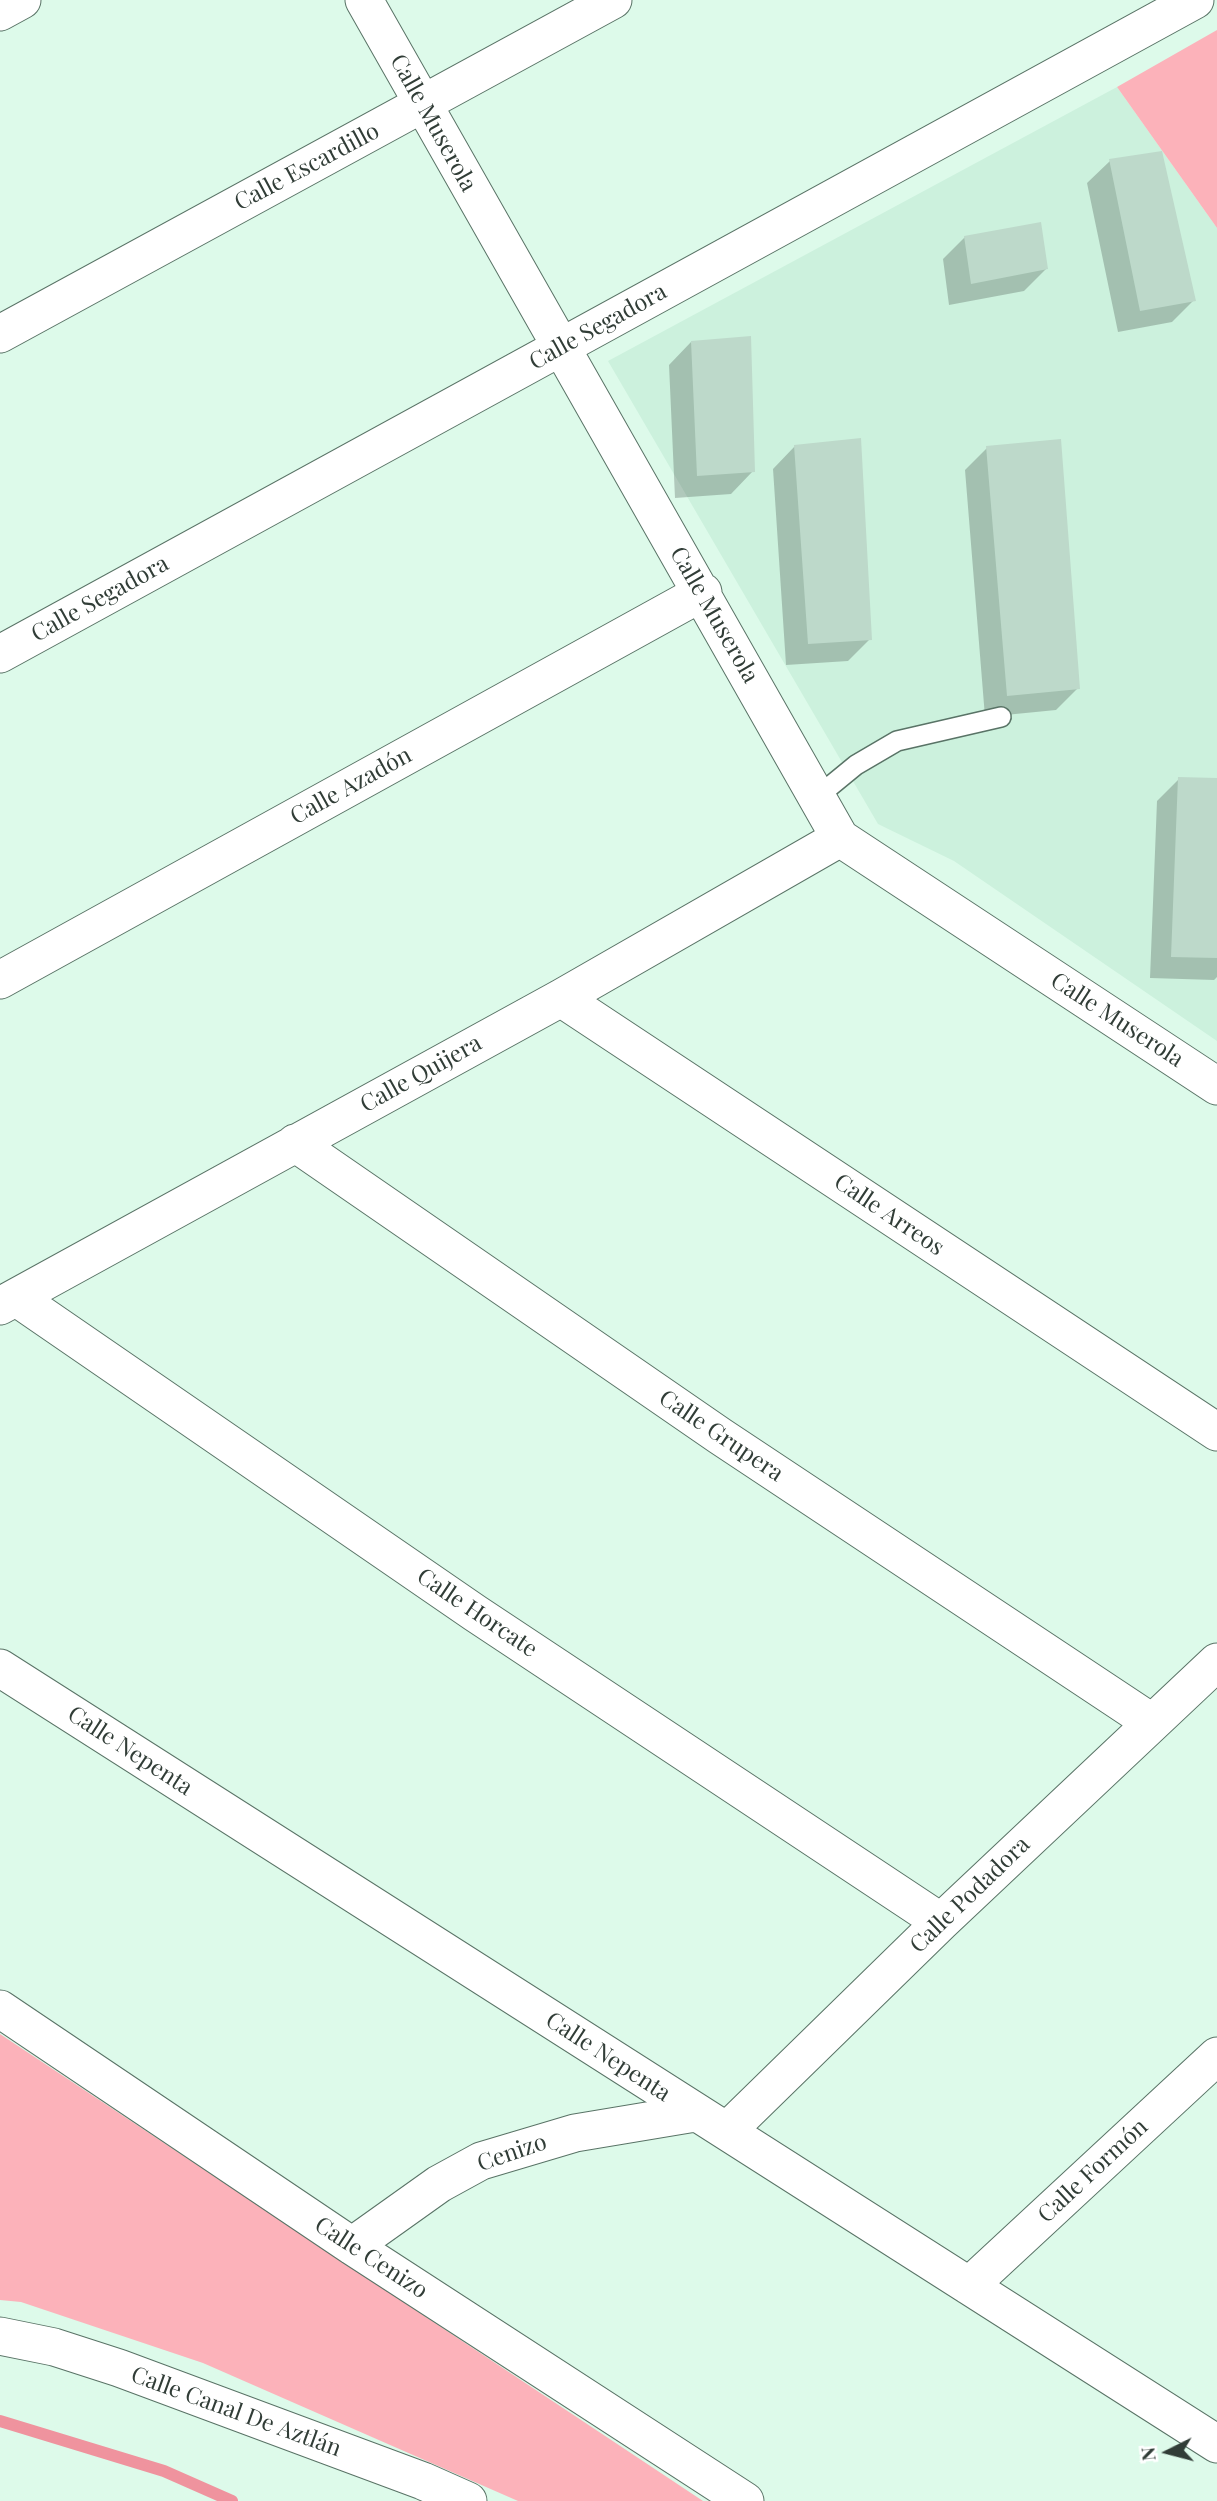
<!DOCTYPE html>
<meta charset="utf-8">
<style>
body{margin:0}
#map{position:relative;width:1217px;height:2501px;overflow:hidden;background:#ddfaea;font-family:"Playfair Display",serif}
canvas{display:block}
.north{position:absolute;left:1133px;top:2417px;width:70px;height:70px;-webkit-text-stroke:5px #fff;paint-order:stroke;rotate:264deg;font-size:19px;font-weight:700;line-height:28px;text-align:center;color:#313d37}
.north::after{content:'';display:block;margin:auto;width:24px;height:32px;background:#313d37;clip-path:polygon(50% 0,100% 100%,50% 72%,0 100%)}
</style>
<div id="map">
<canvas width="1217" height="2501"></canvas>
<div class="north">N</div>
</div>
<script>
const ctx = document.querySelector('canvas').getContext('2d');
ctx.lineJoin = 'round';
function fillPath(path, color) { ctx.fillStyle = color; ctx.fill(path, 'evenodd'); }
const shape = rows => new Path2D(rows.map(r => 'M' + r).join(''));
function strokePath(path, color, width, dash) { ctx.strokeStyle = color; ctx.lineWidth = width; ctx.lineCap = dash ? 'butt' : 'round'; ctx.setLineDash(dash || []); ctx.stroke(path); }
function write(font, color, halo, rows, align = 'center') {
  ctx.font = font + ' "Playfair Display",serif'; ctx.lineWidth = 6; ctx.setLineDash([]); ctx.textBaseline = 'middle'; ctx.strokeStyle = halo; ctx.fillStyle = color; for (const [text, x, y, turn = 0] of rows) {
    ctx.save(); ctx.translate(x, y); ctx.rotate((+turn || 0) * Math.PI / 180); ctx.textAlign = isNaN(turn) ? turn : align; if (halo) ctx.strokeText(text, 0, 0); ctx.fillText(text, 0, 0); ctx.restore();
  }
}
fillPath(shape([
 [1117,87,1217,228,1217,1041,954,861,878,824,608,361]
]), '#ccf1dd');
fillPath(shape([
 [1217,30,1217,228,1117,87],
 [0,2034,703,2501,518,2501,203,2363,21,2302,0,2300]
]), '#fcb2ba');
fillPath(shape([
 [1110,161,1194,300,1172,322,1118,332,1087,183],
 [965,237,1046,269,1024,291,949,305,943,259],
 [691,342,753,471,731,494,675,498,669,365],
 [795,446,870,639,848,661,786,665,773,469],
 [987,448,1078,688,1056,710,985,717,965,470],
 [1179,779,1217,780,1217,977,1214,980,1150,978,1157,801]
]), '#0003');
strokePath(shape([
 [0,2421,164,2471,232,2501]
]), '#ef939e', 12);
fillPath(shape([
 [1162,151,1196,301,1140,311,1109,159],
 [1041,222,1048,269,971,284,964,236],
 [751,336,755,472,697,476,691,341],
 [861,438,872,640,808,644,794,445],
 [1061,439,1080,689,1007,696,986,446],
 [1178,777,1217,778,1217,958,1171,957]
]), '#bdd9ca');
const service = shape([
 [817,797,856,765,897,741,1001,717]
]);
const minor = shape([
 [364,0,840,838,1217,1086],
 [0,12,22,0],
 [0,334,613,0],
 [0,654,1195,0],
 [0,980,703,592],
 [561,998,1217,1432],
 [295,1143,720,1436,1151,1722],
 [17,1298,475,1613,941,1922],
 [0,1306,561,998,840,838],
 [0,1668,1217,2444],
 [0,2009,352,2246,745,2501],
 [727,2131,941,1922,1217,1662],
 [352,2246,439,2184,481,2161,575,2133,695,2113],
 [969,2286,1217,2056],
 [0,2336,54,2347,119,2368,423,2481,468,2501]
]);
strokePath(service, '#597366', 22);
strokePath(minor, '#597366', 39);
strokePath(service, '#fff', 19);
strokePath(minor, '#fff', 37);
write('23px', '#313d37', '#fff', [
 ["Calle Muserola",433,123,61],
 ["Calle Escardillo",307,167,-28],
 ["Calle Segadora",598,327,-29],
 ["Calle Segadora",100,599,-29],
 ["Calle Muserola",714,615,60],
 ["Calle Azadón",351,786,-29],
 ["Calle Muserola",1117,1020,33],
 ["Calle Quijera",421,1074,-29],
 ["Calle Arreos",889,1215,34],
 ["Calle Grupera",721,1436,34],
 ["Calle Horcate",477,1613,34],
 ["Calle Nepenta",130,1751,33],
 ["Calle Podadora",970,1895,-44],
 ["Calle Nepenta",608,2057,33],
 ["Cenizo",512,2153,-19],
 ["Calle Formón",1093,2171,-43],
 ["Calle Cenizo",371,2258,33],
 ["Calle Canal De Aztlán",236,2412,20]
]);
</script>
